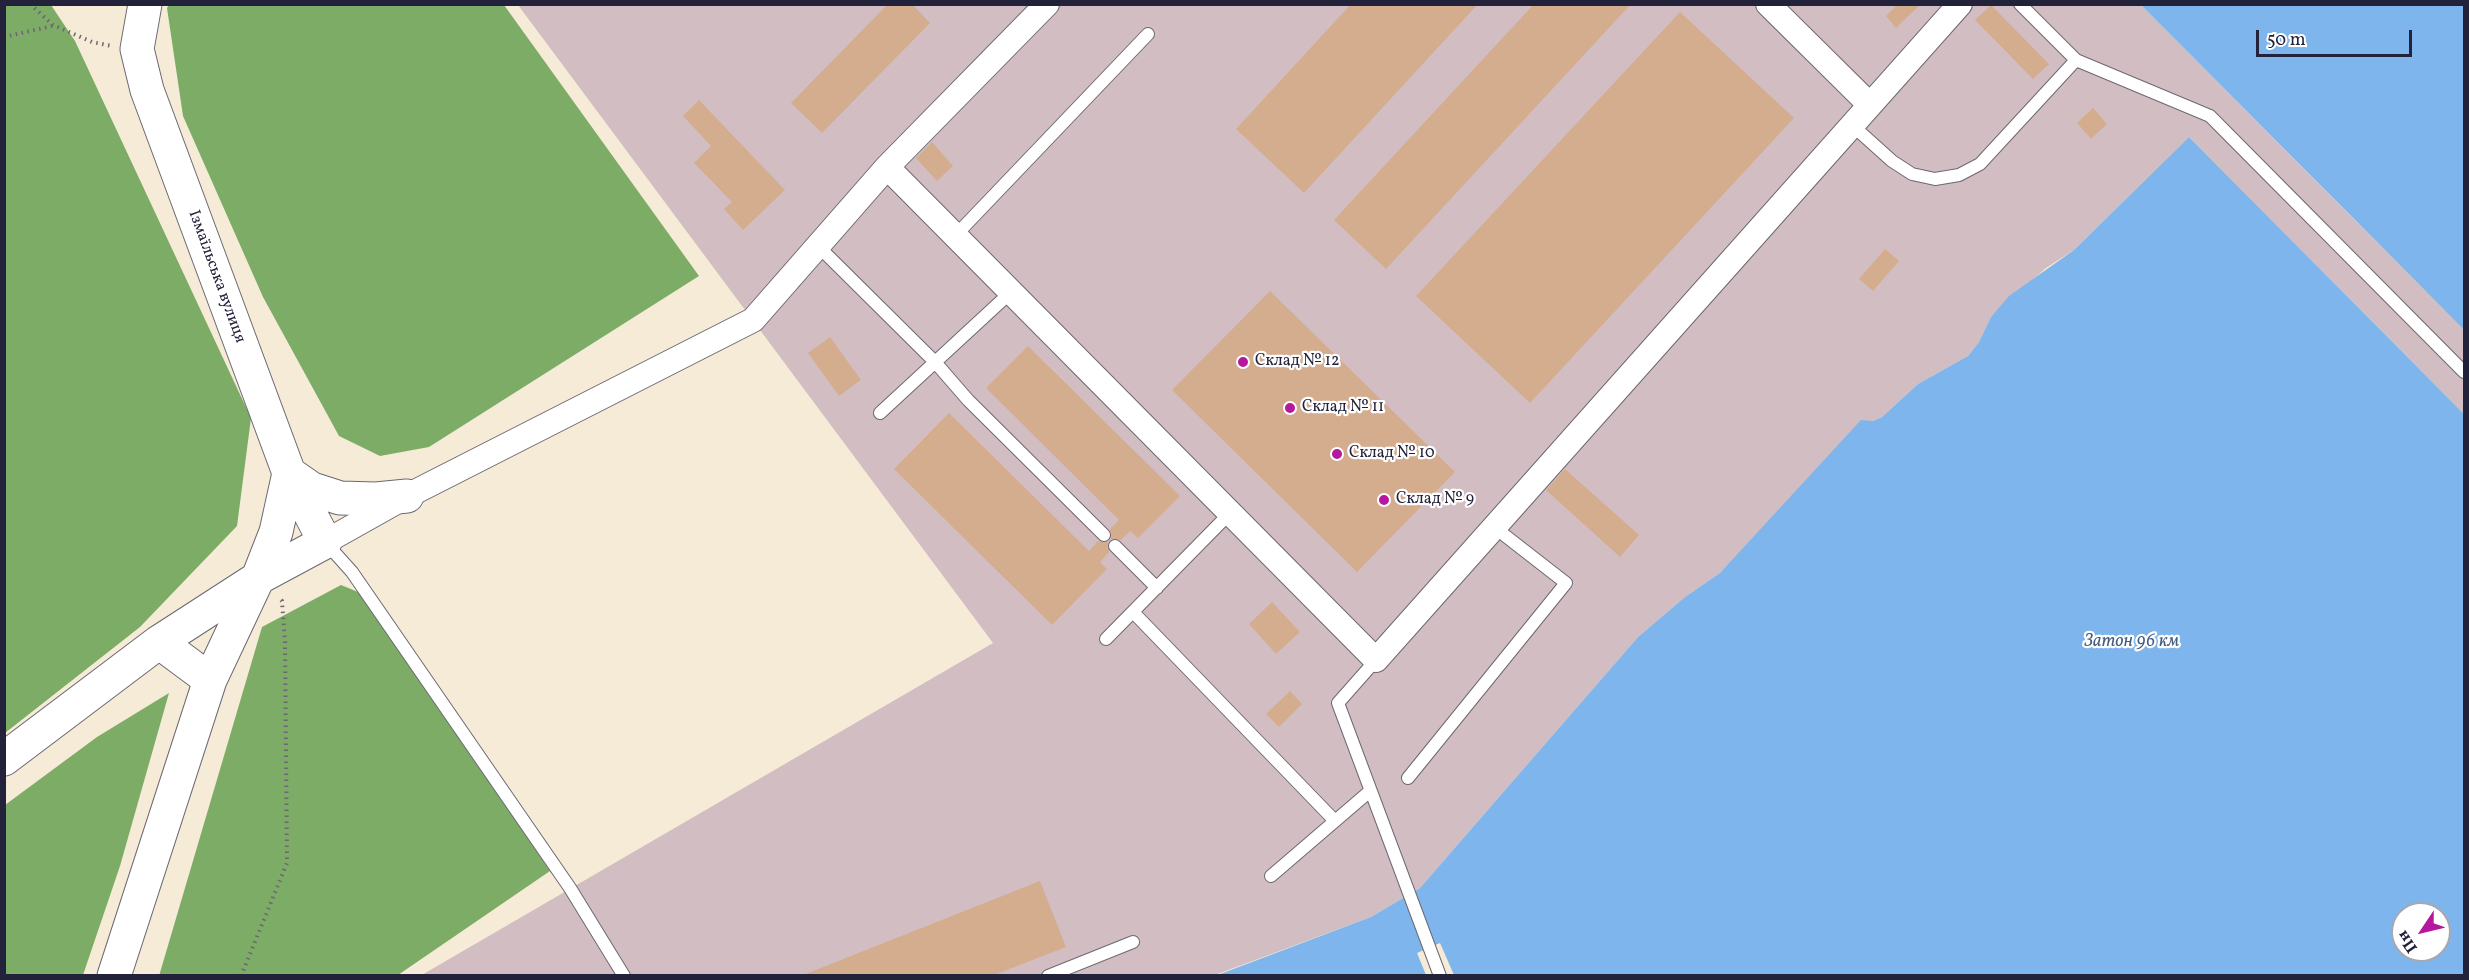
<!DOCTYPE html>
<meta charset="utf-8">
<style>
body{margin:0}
#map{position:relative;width:2469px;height:980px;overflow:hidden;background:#f6ebd7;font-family:Vollkorn,serif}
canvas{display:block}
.frame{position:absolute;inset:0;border:6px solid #22223b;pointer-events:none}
.north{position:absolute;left:2391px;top:902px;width:60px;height:60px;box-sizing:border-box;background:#fff;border:2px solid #a7a7b1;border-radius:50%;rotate:235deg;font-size:16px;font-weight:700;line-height:24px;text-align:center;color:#22223b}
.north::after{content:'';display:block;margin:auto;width:21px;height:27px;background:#b5179e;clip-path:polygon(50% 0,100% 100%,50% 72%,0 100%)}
.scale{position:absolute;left:2256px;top:30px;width:156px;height:27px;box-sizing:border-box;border:3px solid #22223b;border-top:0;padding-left:8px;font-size:18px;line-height:21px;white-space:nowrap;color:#22223b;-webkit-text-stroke:4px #fff;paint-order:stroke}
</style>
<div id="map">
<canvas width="2469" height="980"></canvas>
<div class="frame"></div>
<div class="north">Пн</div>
<div class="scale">50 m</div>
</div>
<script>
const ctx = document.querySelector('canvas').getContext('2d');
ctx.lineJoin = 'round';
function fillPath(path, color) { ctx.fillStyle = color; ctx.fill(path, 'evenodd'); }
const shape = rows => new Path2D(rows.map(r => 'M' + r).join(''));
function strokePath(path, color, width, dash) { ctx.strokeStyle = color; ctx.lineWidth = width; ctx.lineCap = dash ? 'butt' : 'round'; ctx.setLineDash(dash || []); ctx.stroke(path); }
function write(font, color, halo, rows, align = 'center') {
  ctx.font = font + ' Vollkorn,serif'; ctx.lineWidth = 4.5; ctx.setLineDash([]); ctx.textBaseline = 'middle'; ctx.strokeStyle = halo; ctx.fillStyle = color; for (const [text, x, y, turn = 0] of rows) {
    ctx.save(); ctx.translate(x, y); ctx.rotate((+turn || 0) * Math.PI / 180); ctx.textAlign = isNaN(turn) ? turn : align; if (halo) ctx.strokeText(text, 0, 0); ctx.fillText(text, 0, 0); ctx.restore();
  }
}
fillPath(shape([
 [518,5,2141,5,2464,330,2464,414,2189,137,2074,250,2046,268,1991,317,1979,342,1968,356,1918,384,1882,417,1873,421,1720,573,1685,597,1638,637,1420,888,1371,917,1215,975,420,976,993,643]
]), '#d2bec2');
fillPath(shape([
 [5,4,51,5,75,41,251,418,237,526,140,627,5,733],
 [169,5,504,5,699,276,429,447,380,456,339,436,263,297,183,116,167,8],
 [341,585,363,594,550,871,398,975,159,976,262,627],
 [169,693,120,866,83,975,5,975,5,805,97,737]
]), '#7dac67');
fillPath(shape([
 [2141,5,2464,5,2464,330,2362,227],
 [2189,137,2464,414,2464,975,1215,976,1371,917,1420,888,1638,637,1685,597,1720,573,1861,420,1873,421,1882,417,1918,384,1968,356,1979,342,1991,317,2009,296,2074,250],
 [2403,914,2439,914,2439,950,2403,950]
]), '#7db5ec');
fillPath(shape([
 [1440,943,1454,975,1426,975,1417,953]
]), '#f6ebd7');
fillPath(shape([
 [888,4,912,4,930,23,822,133,791,103],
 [1351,4,1478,4,1304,193,1236,129],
 [1534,4,1631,4,1386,269,1334,220],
 [1898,4,1921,4,1896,28,1886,16],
 [1991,5,2049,64,2033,79,1975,20],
 [1680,12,1794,118,1530,403,1416,296],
 [699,100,785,190,743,230,724,209,732,202,694,163,711,146,683,116],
 [2093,108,2107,124,2091,139,2077,123],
 [932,142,953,166,937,181,916,158],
 [1885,249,1899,261,1873,291,1859,279],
 [1270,291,1455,472,1357,572,1172,390],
 [830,337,861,380,839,396,808,353],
 [1028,346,1180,496,1138,538,1130,531,1121,540,1111,539,1110,529,1119,520,986,388],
 [949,413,1089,551,1098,541,1108,542,1109,552,1100,562,1107,569,1052,625,894,469],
 [1565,469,1639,535,1620,557,1546,490],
 [1272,602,1300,632,1276,654,1249,624],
 [1290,691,1302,704,1279,727,1266,714],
 [1040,881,1066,947,994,975,803,975]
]), '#d4ad8e');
const lane = shape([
 [2020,4,2076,60,2210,116,2464,372],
 [1852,125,1892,161,1912,174,1935,179,1959,175,1980,164,2076,60],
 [955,236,1148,34],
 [818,246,935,362,968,400,1104,535],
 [880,413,1011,292],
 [326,543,352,572,570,888,624,976],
 [1115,546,1157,588],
 [1133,612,1335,821],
 [1106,639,1230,513],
 [1376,660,1338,703,1440,976],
 [1408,778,1566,583,1494,527],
 [1271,876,1370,791],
 [1048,976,1133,942]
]);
const street = shape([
 [1768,4,1870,105],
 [887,167,1376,660,1960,4],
 [325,542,407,496,753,320,887,167,1047,4]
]);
const secondary = shape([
 [289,473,312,489,340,498,376,499,407,496],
 [159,642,210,680],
 [4,759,159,642,258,578,325,542,289,473,147,90,137,49,145,4],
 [114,976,210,680,258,578,276,532,289,473]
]);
strokePath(lane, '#6c6872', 14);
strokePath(street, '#6c6872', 26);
strokePath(secondary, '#6c6872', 35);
strokePath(shape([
 [30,4,53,25,92,42,112,46],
 [4,37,52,26],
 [241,976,287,863,285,642,282,601,278,597]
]), '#6c6872', 4, [1.5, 4.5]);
strokePath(lane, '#fff', 12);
strokePath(street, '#fff', 24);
strokePath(secondary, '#fff', 33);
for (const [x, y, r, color] of [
 [1243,362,6,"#b5179e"],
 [1290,408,6,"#b5179e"],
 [1337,454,6,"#b5179e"],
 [1384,500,6,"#b5179e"]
]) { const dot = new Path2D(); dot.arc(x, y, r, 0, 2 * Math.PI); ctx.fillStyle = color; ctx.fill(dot); strokePath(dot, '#fff', 2); }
write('16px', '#22223b', '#fff', [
 ["Ізмаїльська вулиця",216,277,70]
]);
write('16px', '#22223b', '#fff', [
 ["Склад № 12",1255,362],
 ["Склад № 11",1302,408],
 ["Склад № 10",1349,454],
 ["Склад № 9",1396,500]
], 'left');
write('italic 18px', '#465d82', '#fff', [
 ["Затон 96 км",2132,643]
]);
</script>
